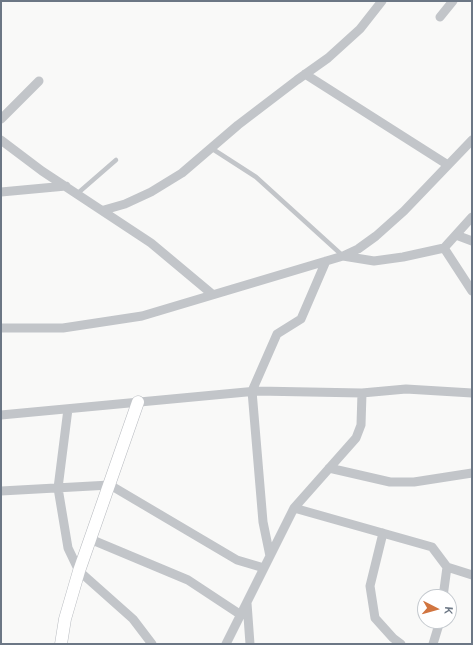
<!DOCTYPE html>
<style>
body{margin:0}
#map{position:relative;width:473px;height:645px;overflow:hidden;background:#f9f9f8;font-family:Raleway,sans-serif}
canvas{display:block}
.frame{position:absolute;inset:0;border:2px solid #6c7785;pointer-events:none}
.north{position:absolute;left:417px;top:589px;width:40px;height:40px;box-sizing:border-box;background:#fff;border:1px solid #c4c9ce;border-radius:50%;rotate:96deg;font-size:11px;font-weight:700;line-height:16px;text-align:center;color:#6c7785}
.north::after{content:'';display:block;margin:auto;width:14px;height:18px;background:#d17540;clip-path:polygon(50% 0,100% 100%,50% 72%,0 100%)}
</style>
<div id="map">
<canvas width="473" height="645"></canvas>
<div class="frame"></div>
<div class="north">K</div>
</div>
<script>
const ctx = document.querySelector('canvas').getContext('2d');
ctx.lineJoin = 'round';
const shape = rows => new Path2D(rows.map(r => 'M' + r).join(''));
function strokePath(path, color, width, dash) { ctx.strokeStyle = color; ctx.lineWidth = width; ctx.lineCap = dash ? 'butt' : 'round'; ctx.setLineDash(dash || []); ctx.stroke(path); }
const secondary = shape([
 [61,644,65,619,79,571,138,402]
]);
strokePath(secondary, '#b7babf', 13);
strokePath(shape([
 [211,148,256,177,343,256],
 [78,193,116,160]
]), '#c2c5c9', 4.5);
strokePath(shape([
 [440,17,453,1],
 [305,74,448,165],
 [1,119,39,81],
 [1,140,42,171,151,243,212,294],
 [1,192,66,186],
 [104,210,125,204,151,192,182,173,238,125,297,80,328,58,360,29,382,1],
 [456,235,472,241],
 [444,248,472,291],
 [343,256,374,261,403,257,444,248,472,217],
 [1,328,63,328,142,316,343,256,358,249,376,236,404,211,472,140],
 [68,409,58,488,68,548,79,571,133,619,152,644],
 [1,415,257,391,362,393,406,389,472,393],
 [329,468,390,482,414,482,472,473],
 [1,491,110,485,237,560,264,568],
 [294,508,432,547,447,567,472,575],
 [383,533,370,586,375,618,393,638,401,644],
 [90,539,188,580,241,615],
 [270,556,263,522,252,391,277,334,301,319,326,261],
 [443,597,447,567],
 [247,603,250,644],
 [226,644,294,508,356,438,361,425,362,393],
 [433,644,440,621]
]), '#c2c5c9', 9);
strokePath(secondary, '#fff', 12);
</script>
